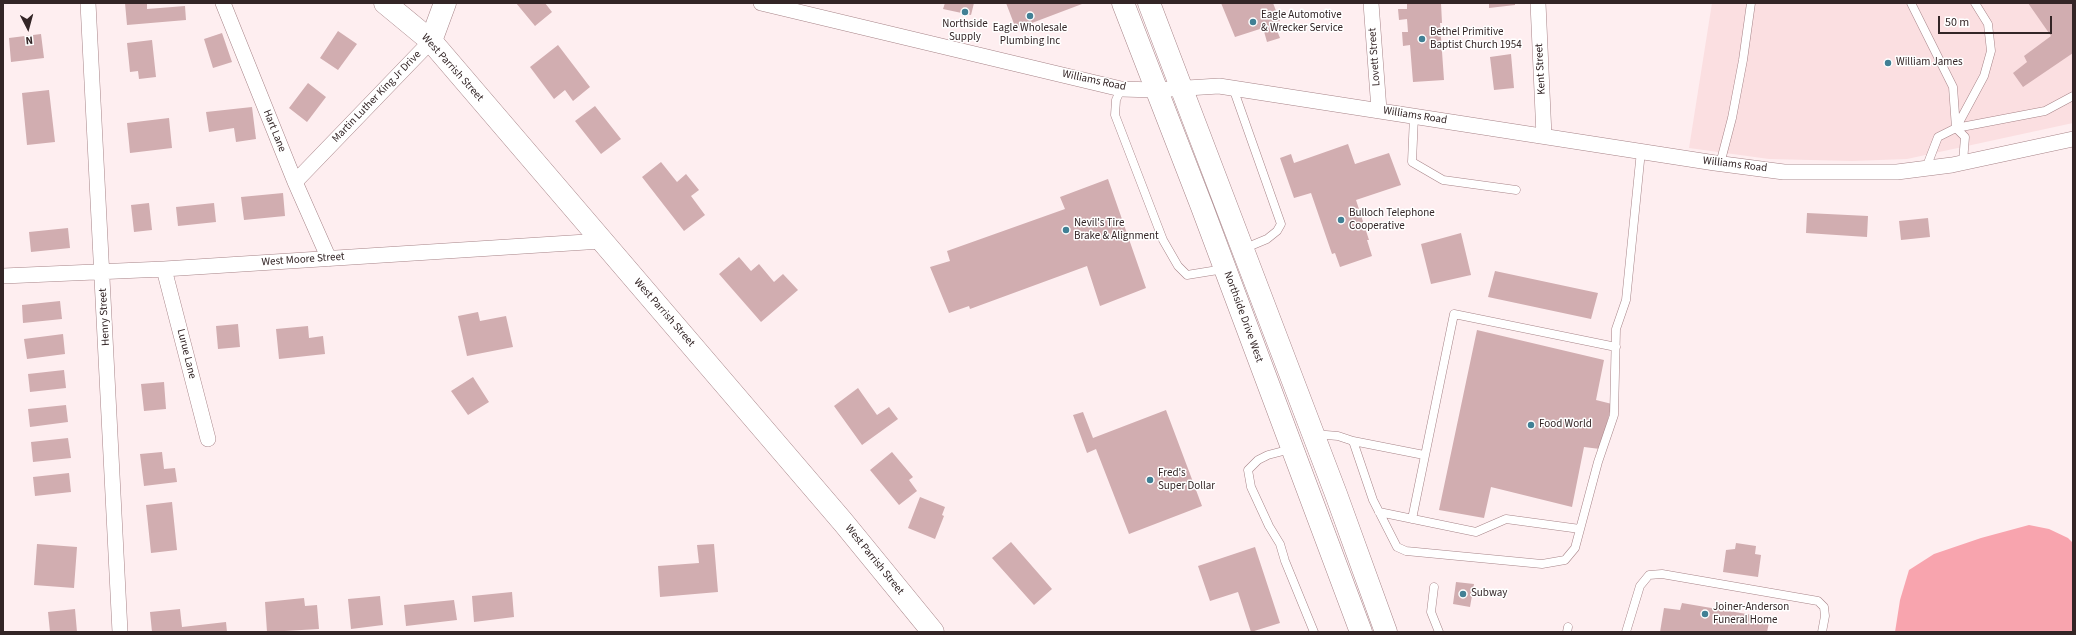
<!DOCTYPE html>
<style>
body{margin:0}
#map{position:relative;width:2076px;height:635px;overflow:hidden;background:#feeef0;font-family:"Source Sans 3",sans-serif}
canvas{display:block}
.frame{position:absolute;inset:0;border:4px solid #332526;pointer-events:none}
.north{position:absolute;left:8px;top:8px;width:40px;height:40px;-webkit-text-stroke:3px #fff;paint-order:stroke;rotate:174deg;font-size:11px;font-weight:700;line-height:16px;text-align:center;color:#332526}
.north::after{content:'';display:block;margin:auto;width:14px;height:18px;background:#332526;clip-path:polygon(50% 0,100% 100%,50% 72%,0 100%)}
.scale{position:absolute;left:1938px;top:16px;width:114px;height:18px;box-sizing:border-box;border:2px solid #332526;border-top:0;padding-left:5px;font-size:12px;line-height:14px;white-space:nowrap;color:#332526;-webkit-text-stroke:3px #fff;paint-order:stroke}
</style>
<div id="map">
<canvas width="2076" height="635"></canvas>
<div class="frame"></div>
<div class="north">N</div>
<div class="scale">50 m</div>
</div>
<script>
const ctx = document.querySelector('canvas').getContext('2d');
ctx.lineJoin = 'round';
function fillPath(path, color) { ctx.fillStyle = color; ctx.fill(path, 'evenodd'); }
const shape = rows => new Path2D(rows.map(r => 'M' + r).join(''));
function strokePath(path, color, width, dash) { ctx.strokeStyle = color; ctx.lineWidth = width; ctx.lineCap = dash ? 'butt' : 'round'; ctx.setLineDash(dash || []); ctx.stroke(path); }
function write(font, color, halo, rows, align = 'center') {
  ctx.font = font + ' "Source Sans 3",sans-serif'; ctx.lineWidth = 3; ctx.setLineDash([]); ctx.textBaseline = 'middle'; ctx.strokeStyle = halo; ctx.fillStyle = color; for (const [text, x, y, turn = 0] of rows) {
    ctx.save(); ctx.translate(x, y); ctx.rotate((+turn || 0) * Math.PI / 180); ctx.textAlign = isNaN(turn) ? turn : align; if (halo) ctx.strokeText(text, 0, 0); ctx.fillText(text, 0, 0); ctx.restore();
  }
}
fillPath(shape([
 [1712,3,2073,3,2073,123,1907,159,1852,161,1769,159,1689,148]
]), '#fbdfe1');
fillPath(shape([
 [2029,525,2049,529,2068,538,2073,543,2073,632,1895,632,1900,600,1909,570,1934,554,1981,538]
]), '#f8a4ae');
fillPath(shape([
 [125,3,147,3,147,9,185,6,186,20,127,25],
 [516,3,545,3,552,12,535,26],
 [945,3,974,3,971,15,943,9],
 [1006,3,1081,3,1082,4,1016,29],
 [1221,3,1273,3,1280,21,1274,23,1280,38,1267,42,1263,28,1235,37],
 [1407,3,1441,3,1442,23,1440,23,1444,80,1413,82,1410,45,1403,46,1402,32,1408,32,1407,19,1399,20,1398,9,1407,9],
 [1489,3,1515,3,1515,5,1489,8],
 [2028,3,2073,3,2073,53,2023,87,2013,73,2027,62,2024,56,2051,36],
 [338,31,357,44,338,70,320,58],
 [222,33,232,62,213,68,204,39],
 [41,34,44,58,11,62,9,38],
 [152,40,156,77,139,79,138,71,130,72,127,43],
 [558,45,590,87,573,101,565,90,554,99,530,67],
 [1511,54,1514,88,1494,90,1490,57],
 [308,83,326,97,307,122,289,108],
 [49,90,55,142,27,145,22,93],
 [595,106,621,139,601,154,575,121],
 [252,107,256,139,236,142,234,128,209,132,206,112],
 [169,118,172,148,130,153,127,123],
 [1348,144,1355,164,1389,153,1401,185,1356,200,1369,240,1367,240,1372,256,1340,267,1335,253,1332,254,1311,193,1294,198,1280,158,1291,154,1294,163],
 [661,162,677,182,686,174,699,190,691,196,705,215,684,231,642,177],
 [1108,179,1146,288,1100,306,1087,266,970,309,969,306,949,313,930,267,950,261,947,251,1065,209,1060,197],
 [283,193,285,216,244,220,241,197],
 [149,203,152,230,134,232,131,205],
 [214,203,216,222,178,226,176,207],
 [1807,213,1868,216,1867,237,1806,233],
 [1928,218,1930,237,1901,240,1899,221],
 [68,228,70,248,31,252,29,232],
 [1461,233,1471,275,1431,284,1421,244],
 [739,257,751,271,759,264,774,282,783,274,798,290,761,322,719,274],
 [1495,271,1598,293,1591,319,1488,297],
 [60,301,62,319,23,323,22,305],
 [478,312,480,321,506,316,513,347,467,356,458,316],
 [238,324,240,347,218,349,216,326],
 [308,326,309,338,323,336,325,354,279,359,276,329],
 [1477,330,1604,360,1596,400,1612,404,1600,449,1584,447,1572,507,1491,487,1484,518,1439,510],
 [63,334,65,354,27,359,24,339],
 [64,370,66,388,30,392,28,374],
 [473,377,489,402,468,415,451,391],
 [164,382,166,409,144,411,141,384],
 [858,388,877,415,889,407,898,419,862,445,834,406],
 [66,405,68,422,30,427,28,409],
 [1166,410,1202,506,1129,534,1096,449,1087,453,1073,415,1083,412,1093,438],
 [68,438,71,458,33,462,31,442],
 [162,452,164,469,175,468,177,482,144,486,140,454],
 [892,452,913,477,909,480,917,491,899,505,870,470],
 [69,473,71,492,35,496,33,477],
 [920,497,945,507,942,515,944,516,935,539,908,528],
 [172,502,177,550,151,553,146,505],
 [1011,542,1052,589,1034,605,992,558],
 [1736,543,1756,546,1755,554,1761,555,1758,577,1723,572,1726,550,1735,549],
 [37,544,77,547,74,588,34,585],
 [714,544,718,592,660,597,658,566,699,563,697,545],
 [1255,547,1280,623,1251,632,1238,592,1210,601,1198,566],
 [1456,582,1474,584,1470,607,1453,604],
 [512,592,514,617,474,622,472,596],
 [380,596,383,625,351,629,348,599],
 [304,598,305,606,317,605,319,629,267,632,265,602],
 [454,600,457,620,406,626,404,605],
 [1682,603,1770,618,1767,632,1660,632,1664,608,1680,610],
 [75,609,77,632,50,632,48,612],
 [180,609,182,627,226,622,227,632,152,632,150,612]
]), '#d1adb0');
const lane = shape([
 [1911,3,1953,87,1956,128,1984,76,1991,51,1988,24,1975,3],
 [1233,88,1281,224,1277,231,1267,239,1243,249],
 [1121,89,1116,100,1115,115,1163,240,1178,266,1187,275,1224,269],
 [1414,116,1412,162,1443,180,1516,190],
 [1956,128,2045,111,2073,96],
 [1720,164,1732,118,1743,60,1751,3],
 [1926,168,1938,137,1956,128,1965,137,1963,162],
 [1314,434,1338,436,1353,441,1373,500,1397,547,1406,551,1542,564,1565,560,1575,548,1598,462,1614,415,1616,329,1626,300,1641,151],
 [1353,441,1424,455],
 [1291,449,1268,455,1258,460,1248,470,1251,487,1269,526,1280,544,1285,561,1314,632],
 [1379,512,1476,532,1506,519,1580,529],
 [1412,519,1454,314,1616,347],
 [1434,587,1431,612,1439,632],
 [1567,632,1568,627],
 [1626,632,1640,586,1649,575,1662,574,1818,601,1824,607,1825,616,1822,632]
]);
const street = shape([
 [88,3,120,632],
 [223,3,295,182,329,259],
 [761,3,1121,89,1155,90,1219,86,1715,163,1784,172,1897,172,1952,165,2073,139],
 [1371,3,1379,110],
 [1538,3,1544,136],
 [295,182,431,41],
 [164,269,208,439],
 [3,276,164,269,602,241]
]);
const secondary = shape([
 [385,3,431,41,843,522,933,632],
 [431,41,445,3]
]);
const primary = shape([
 [1123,3,1202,207,1361,632],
 [1149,3,1336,494,1386,632]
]);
strokePath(lane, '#a78488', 9);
strokePath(street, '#a78488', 16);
strokePath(secondary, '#a78488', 23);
strokePath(primary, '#a78488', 23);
strokePath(lane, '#fff', 8);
strokePath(street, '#fff', 15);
strokePath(secondary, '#fff', 22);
strokePath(primary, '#fff', 22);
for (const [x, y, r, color] of [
 [965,12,4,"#418095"],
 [1030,16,4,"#418095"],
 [1253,22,4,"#418095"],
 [1422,39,4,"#418095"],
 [1888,63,4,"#418095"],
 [1341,220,4,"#418095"],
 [1066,230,4,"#418095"],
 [1531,425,4,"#418095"],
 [1150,480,4,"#418095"],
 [1463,594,4,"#418095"],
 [1705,614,4,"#418095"]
]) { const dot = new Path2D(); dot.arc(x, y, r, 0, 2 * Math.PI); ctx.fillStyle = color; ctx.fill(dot); strokePath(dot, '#fff', 1.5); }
write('11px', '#332526', '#fff', [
 ["Eagle Automotive",1261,16],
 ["& Wrecker Service",1261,29],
 ["Northside",965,25,"center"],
 ["Supply",965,38,"center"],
 ["Eagle Wholesale",1030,29,"center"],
 ["Plumbing Inc",1030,42,"center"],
 ["Bethel Primitive",1430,33],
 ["Baptist Church 1954",1430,46],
 ["William James",1896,63],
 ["Bulloch Telephone",1349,214],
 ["Cooperative",1349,227],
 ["Nevil's Tire",1074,224],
 ["Brake & Alignment",1074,237],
 ["Food World",1539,425],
 ["Fred's",1158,474],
 ["Super Dollar",1158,487],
 ["Subway",1471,594],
 ["Joiner-Anderson",1713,608],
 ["Funeral Home",1713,621]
], 'left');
write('11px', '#332526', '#fff', [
 ["Lovett Street",1375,57,-94],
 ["West Parrish Street",452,68,48],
 ["Kent Street",1541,69,-93],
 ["Williams Road",1094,81,12],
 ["Martin Luther King Jr Drive",377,97,-46],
 ["Williams Road",1415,116,9],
 ["Hart Lane",274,131,68],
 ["Williams Road",1735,165,7],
 ["West Moore Street",303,260,-4],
 ["West Parrish Street",664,313,49],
 ["Henry Street",105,317,-93],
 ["Northside Drive West",1243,317,70],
 ["Lurue Lane",186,354,76],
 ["West Parrish Street",874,560,51]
]);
</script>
